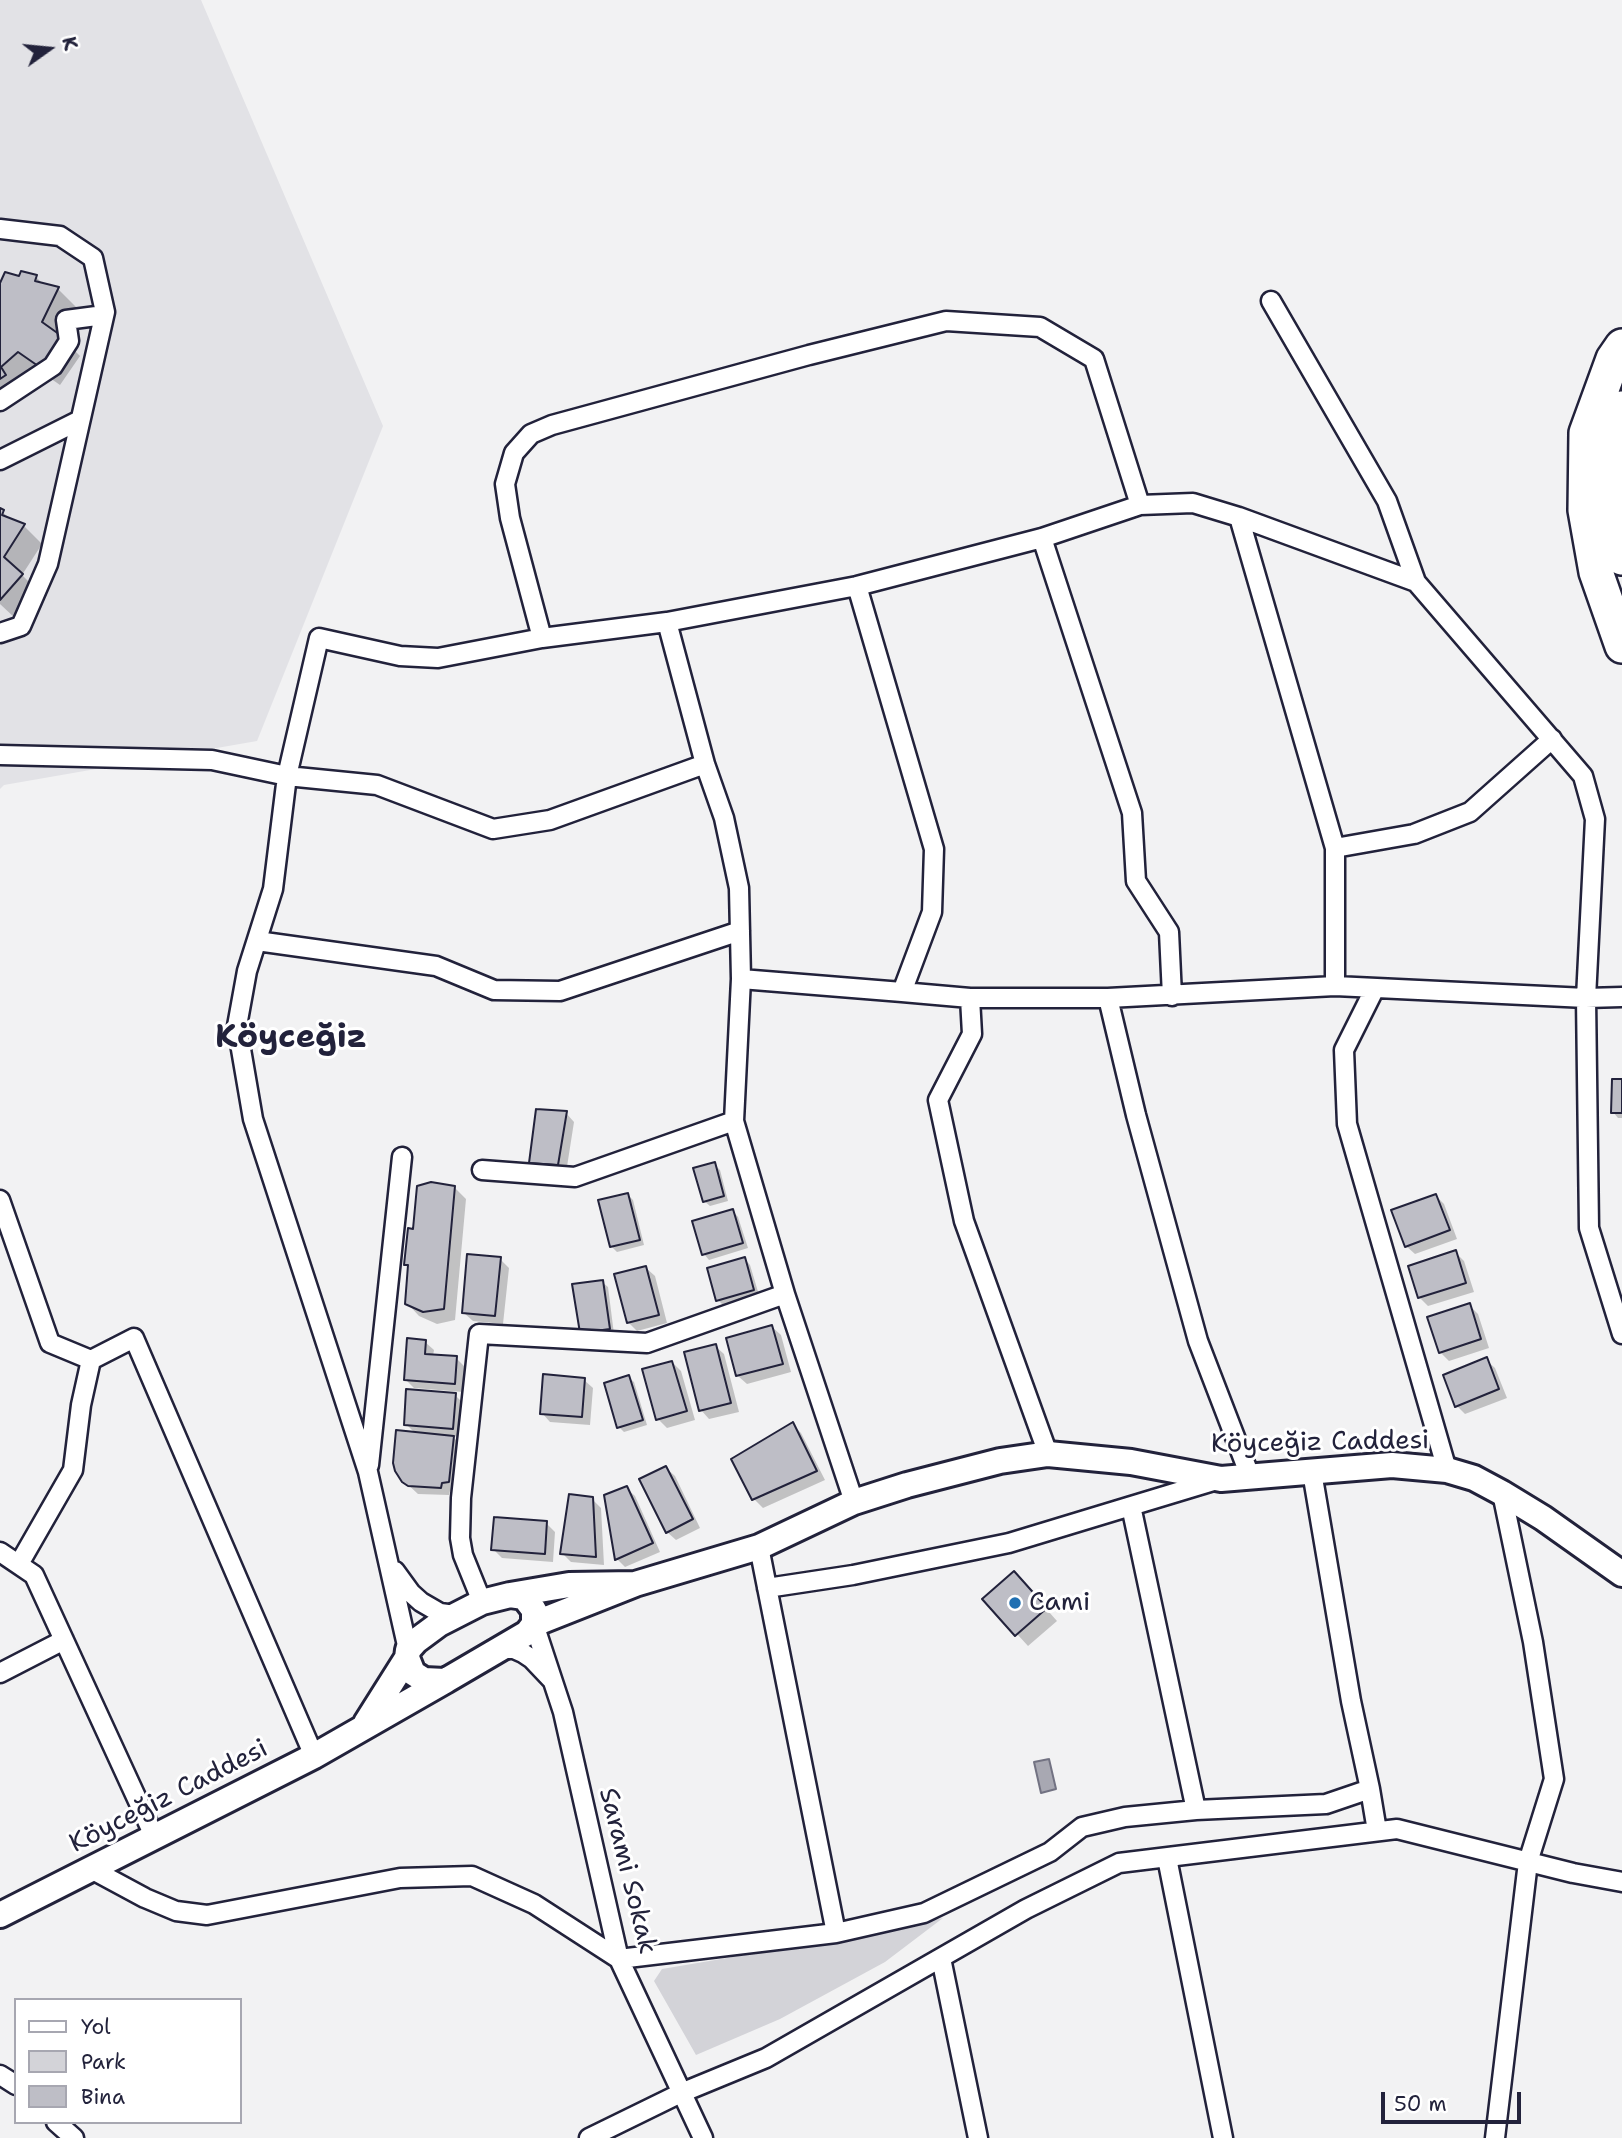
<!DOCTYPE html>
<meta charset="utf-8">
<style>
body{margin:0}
#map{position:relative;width:1622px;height:2138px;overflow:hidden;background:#f2f2f3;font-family:"Shantell Sans",sans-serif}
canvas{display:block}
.legend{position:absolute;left:14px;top:1998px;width:228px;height:126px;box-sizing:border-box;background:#fff;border:2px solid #a7a7b1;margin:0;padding:9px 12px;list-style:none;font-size:21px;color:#22223b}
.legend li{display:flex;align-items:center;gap:14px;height:35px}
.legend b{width:35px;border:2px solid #a7a7b1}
.north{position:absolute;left:14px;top:14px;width:70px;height:70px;-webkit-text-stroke:5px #fff;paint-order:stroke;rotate:75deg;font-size:19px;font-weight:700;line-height:28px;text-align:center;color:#22223b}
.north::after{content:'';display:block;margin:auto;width:24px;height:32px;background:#22223b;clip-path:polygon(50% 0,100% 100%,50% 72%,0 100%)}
.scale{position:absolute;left:1381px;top:2092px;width:140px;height:32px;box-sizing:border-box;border:4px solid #22223b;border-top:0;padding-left:9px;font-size:21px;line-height:24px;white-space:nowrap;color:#22223b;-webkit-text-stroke:5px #fff;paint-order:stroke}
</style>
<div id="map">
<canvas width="1622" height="2138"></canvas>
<ul class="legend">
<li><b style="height:9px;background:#fff"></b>Yol</li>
<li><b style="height:19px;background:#d3d3d8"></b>Park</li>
<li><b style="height:19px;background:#bebec6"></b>Bina</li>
</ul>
<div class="north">K</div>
<div class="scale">50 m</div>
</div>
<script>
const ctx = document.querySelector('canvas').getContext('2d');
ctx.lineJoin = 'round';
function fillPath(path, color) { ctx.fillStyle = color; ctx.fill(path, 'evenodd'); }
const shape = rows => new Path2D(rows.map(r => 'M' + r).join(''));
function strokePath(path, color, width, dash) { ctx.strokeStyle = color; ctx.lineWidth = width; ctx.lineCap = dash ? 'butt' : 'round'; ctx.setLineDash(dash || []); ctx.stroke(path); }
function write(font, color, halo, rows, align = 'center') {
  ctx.font = font + ' "Shantell Sans",sans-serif'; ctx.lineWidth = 6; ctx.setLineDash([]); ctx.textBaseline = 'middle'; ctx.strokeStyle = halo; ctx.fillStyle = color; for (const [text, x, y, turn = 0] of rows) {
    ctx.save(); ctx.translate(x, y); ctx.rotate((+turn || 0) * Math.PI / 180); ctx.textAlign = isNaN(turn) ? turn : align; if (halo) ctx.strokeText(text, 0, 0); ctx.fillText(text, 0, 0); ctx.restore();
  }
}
fillPath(shape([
 [0,0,201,0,383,426,257,741,4,785,0,789]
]), '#e2e2e6');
fillPath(shape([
 [943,1918,885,1962,780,2019,696,2055,654,1981,662,1969,851,1937]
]), '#d3d3d8');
const water = shape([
 [1049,1759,1056,1789,1041,1793,1034,1762,1049,1759]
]);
fillPath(water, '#a8a8b2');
strokePath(water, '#727282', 2);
fillPath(shape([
 [36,277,44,285,58,289,76,307,61,337,80,356,60,385,37,369,0,408,0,285,20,278],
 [0,510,14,522,24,526,42,544,22,575,40,593,16,619,0,604],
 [1622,1081,1622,1118,1618,1118,1613,1112],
 [566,1113,574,1122,566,1173,539,1171,530,1162],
 [714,1164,720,1170,728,1201,710,1206,704,1201],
 [454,1187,466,1199,455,1320,437,1324,419,1316,407,1303,410,1268,406,1264,414,1231],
 [628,1195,633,1200,644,1245,617,1252,612,1247],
 [1436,1196,1444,1204,1457,1239,1415,1254,1406,1246],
 [733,1211,738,1217,748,1248,709,1260,704,1254],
 [1455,1252,1464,1261,1474,1292,1428,1306,1419,1297],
 [500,1259,509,1268,503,1324,473,1321,464,1313],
 [745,1259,750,1265,759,1295,723,1305,718,1300],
 [646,1268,655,1276,667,1323,637,1331,628,1322],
 [602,1282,608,1287,614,1334,587,1338],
 [1469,1305,1478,1314,1489,1348,1449,1361,1440,1352],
 [772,1327,781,1335,791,1372,747,1384,738,1376],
 [425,1342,434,1350,433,1356,456,1358,465,1367,463,1392,414,1388,405,1379],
 [715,1346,724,1354,739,1412,709,1419,701,1410],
 [1486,1360,1495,1368,1507,1398,1465,1414,1457,1406],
 [672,1362,681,1371,695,1420,667,1428,658,1419],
 [628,1377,634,1382,647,1425,624,1432,619,1427],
 [584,1380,593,1388,590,1425,550,1422,542,1413],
 [455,1395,464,1404,461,1437,452,1436,462,1446,458,1490,450,1491,449,1495,418,1494,404,1481,416,1434,406,1424],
 [792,1424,801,1433,825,1480,763,1508,754,1499],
 [666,1468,675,1476,700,1528,676,1540,667,1532],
 [626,1488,635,1496,660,1552,625,1567,617,1559],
 [592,1499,601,1508,604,1565,571,1562,562,1553],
 [546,1523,555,1532,553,1562,502,1558,493,1549],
 [1025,1585,1057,1621,1028,1646,985,1599]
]), '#0003');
const building = shape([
 [21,271,37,275,35,281,59,287,42,322,63,337,41,368,18,352,1,367,6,375,0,379,0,283,5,272,19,276,21,271],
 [0,508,4,510,2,515,25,524,4,557,23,574,0,600,0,508],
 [1612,1079,1622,1079,1622,1113,1611,1113,1612,1079],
 [536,1109,567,1111,558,1165,529,1163,536,1109],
 [715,1162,724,1196,703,1202,693,1168,715,1162],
 [431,1182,455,1186,444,1309,423,1312,405,1304,408,1265,404,1265,408,1228,413,1229,417,1186,431,1182],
 [628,1193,640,1240,610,1247,598,1200,628,1193],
 [1436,1194,1450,1230,1405,1247,1391,1210,1436,1194],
 [733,1209,743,1243,702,1255,692,1221,733,1209],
 [1456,1250,1466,1283,1418,1298,1408,1266,1456,1250],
 [467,1254,501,1257,495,1316,462,1313,467,1254],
 [745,1257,754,1290,716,1301,707,1268,745,1257],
 [646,1266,659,1315,627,1323,614,1274,646,1266],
 [603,1280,610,1329,580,1333,572,1284,603,1280],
 [1470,1303,1481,1339,1439,1353,1427,1317,1470,1303],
 [772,1325,783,1364,736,1376,726,1338,772,1325],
 [407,1338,426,1340,425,1354,457,1356,455,1384,404,1380,407,1338],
 [716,1344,731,1403,699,1411,684,1352,716,1344],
 [1487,1357,1499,1389,1455,1407,1443,1375,1487,1357],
 [672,1361,687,1411,656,1420,642,1369,672,1361],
 [543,1374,585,1378,582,1417,540,1414,543,1374],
 [629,1375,643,1420,617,1428,604,1383,629,1375],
 [406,1389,456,1393,453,1429,404,1425,406,1389],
 [793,1422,817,1471,752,1500,731,1459,793,1422],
 [396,1430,454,1436,449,1482,442,1483,441,1488,408,1486,402,1482,395,1471,393,1463,396,1430],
 [666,1466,693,1519,666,1533,639,1479,666,1466],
 [627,1486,653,1543,615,1560,604,1495,627,1486],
 [569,1494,593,1497,596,1557,560,1554,569,1494],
 [494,1517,547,1521,545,1554,491,1550,494,1517],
 [1014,1571,1047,1608,1015,1636,982,1599,1014,1571]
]);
fillPath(building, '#bebec6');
strokePath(building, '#22223b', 2);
const street = shape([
 [0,229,60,236,93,258,105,312,48,564,21,626,0,633],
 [1271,301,1387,501,1416,582,1583,776,1595,819,1586,998,1335,986],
 [0,401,53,366,69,341,66,320,104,315],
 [0,460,80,420],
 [1042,538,1132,813,1136,881,1169,932,1172,996],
 [667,622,542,638,438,658,400,656,319,638,287,776,377,785,493,829,550,820,705,764],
 [542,638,510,518,505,484,514,453,531,434,552,425,809,355,946,321,1040,327,1094,359,1140,505],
 [0,755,212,760,287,776,273,889,247,971,237,1026,253,1119,368,1472,408,1650],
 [1335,848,1414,834,1470,812,1552,739],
 [257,941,436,966,494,990,560,991,740,931],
 [741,979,902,992,932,912,934,849,857,586],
 [1375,988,1344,1050,1347,1124,1447,1470],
 [902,992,970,998,972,1034,938,1100,964,1221,1048,1454],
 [1622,997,1586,998,1589,1228,1622,1334],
 [970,998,1108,998,1136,1115,1198,1341,1250,1476],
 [1108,998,1335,986,1335,848,1239,517],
 [482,1170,575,1177,734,1121],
 [0,1200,50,1343,91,1360],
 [785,1294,734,1121,741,979,739,888,724,818,705,764,667,622,857,586,1042,538,1140,505,1193,503,1239,517,1416,582],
 [369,1465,402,1157],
 [0,1552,34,1575,155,1838],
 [19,1564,73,1470,81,1405,91,1360,134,1338,314,1756],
 [395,1571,411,1593,421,1602,440,1613,455,1615],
 [767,1588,853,1575,1009,1543,1131,1506],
 [482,1602,463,1555,460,1538,461,1498,479,1334,647,1343,785,1294,854,1502],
 [534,1624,563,1712,619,1959,703,2138],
 [502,1649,514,1649,523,1653,532,1659,551,1679],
 [0,1673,64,1640],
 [1370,1789,1377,1831],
 [1196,1810,1131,1506,1217,1480],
 [1167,1858,1223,2138],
 [93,1870,145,1898,176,1911,207,1915,400,1878,472,1876,534,1904,619,1959,836,1933,759,1547],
 [836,1933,924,1913,1050,1852,1082,1827,1125,1817,1196,1810,1326,1804,1370,1789,1351,1701,1312,1472],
 [941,1958,978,2138],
 [0,2075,16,2085],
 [56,2122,74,2138],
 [589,2138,681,2093,766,2058,1026,1909,1119,1863,1397,1829,1573,1873,1622,1882],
 [1495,2138,1528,1862,1554,1779,1533,1642,1502,1493]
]);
const secondary = shape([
 [635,1584,759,1547,854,1502,907,1485,1000,1461,1048,1454,1131,1462,1221,1479,1392,1465,1447,1470,1474,1478,1502,1493,1543,1518,1622,1574],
 [510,1595,524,1597,534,1610,534,1624,527,1633,445,1681,424,1680,413,1673,407,1658,408,1650,416,1641,439,1624,482,1602,510,1595],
 [510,1595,569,1585,635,1584,534,1624],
 [366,1723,407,1658],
 [0,1915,314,1756,445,1681]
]);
const highway = shape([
 [1622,346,1613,359,1586,433,1585,510,1596,572,1622,646],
 [1622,408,1608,449,1612,524,1622,558]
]);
strokePath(street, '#22223b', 23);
strokePath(secondary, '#22223b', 30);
strokePath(highway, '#22223b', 38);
strokePath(street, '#fff', 18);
strokePath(secondary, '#fff', 24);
strokePath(highway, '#fff', 33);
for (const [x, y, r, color] of [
 [1015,1603,7,"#1f6fb2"]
]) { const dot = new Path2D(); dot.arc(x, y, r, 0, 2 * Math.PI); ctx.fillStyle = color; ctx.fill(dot); strokePath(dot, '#fff', 2.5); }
write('26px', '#22223b', '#fff', [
 ["Köyceğiz Caddesi",1320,1443,-1],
 ["Köyceğiz Caddesi",169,1797,-27],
 ["Sarami Sokak",627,1871,76]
]);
write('26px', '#22223b', '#fff', [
 ["Cami",1029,1603]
], 'left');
write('bold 33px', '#22223b', '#fff', [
 ["Köyceğiz",291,1038]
]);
</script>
